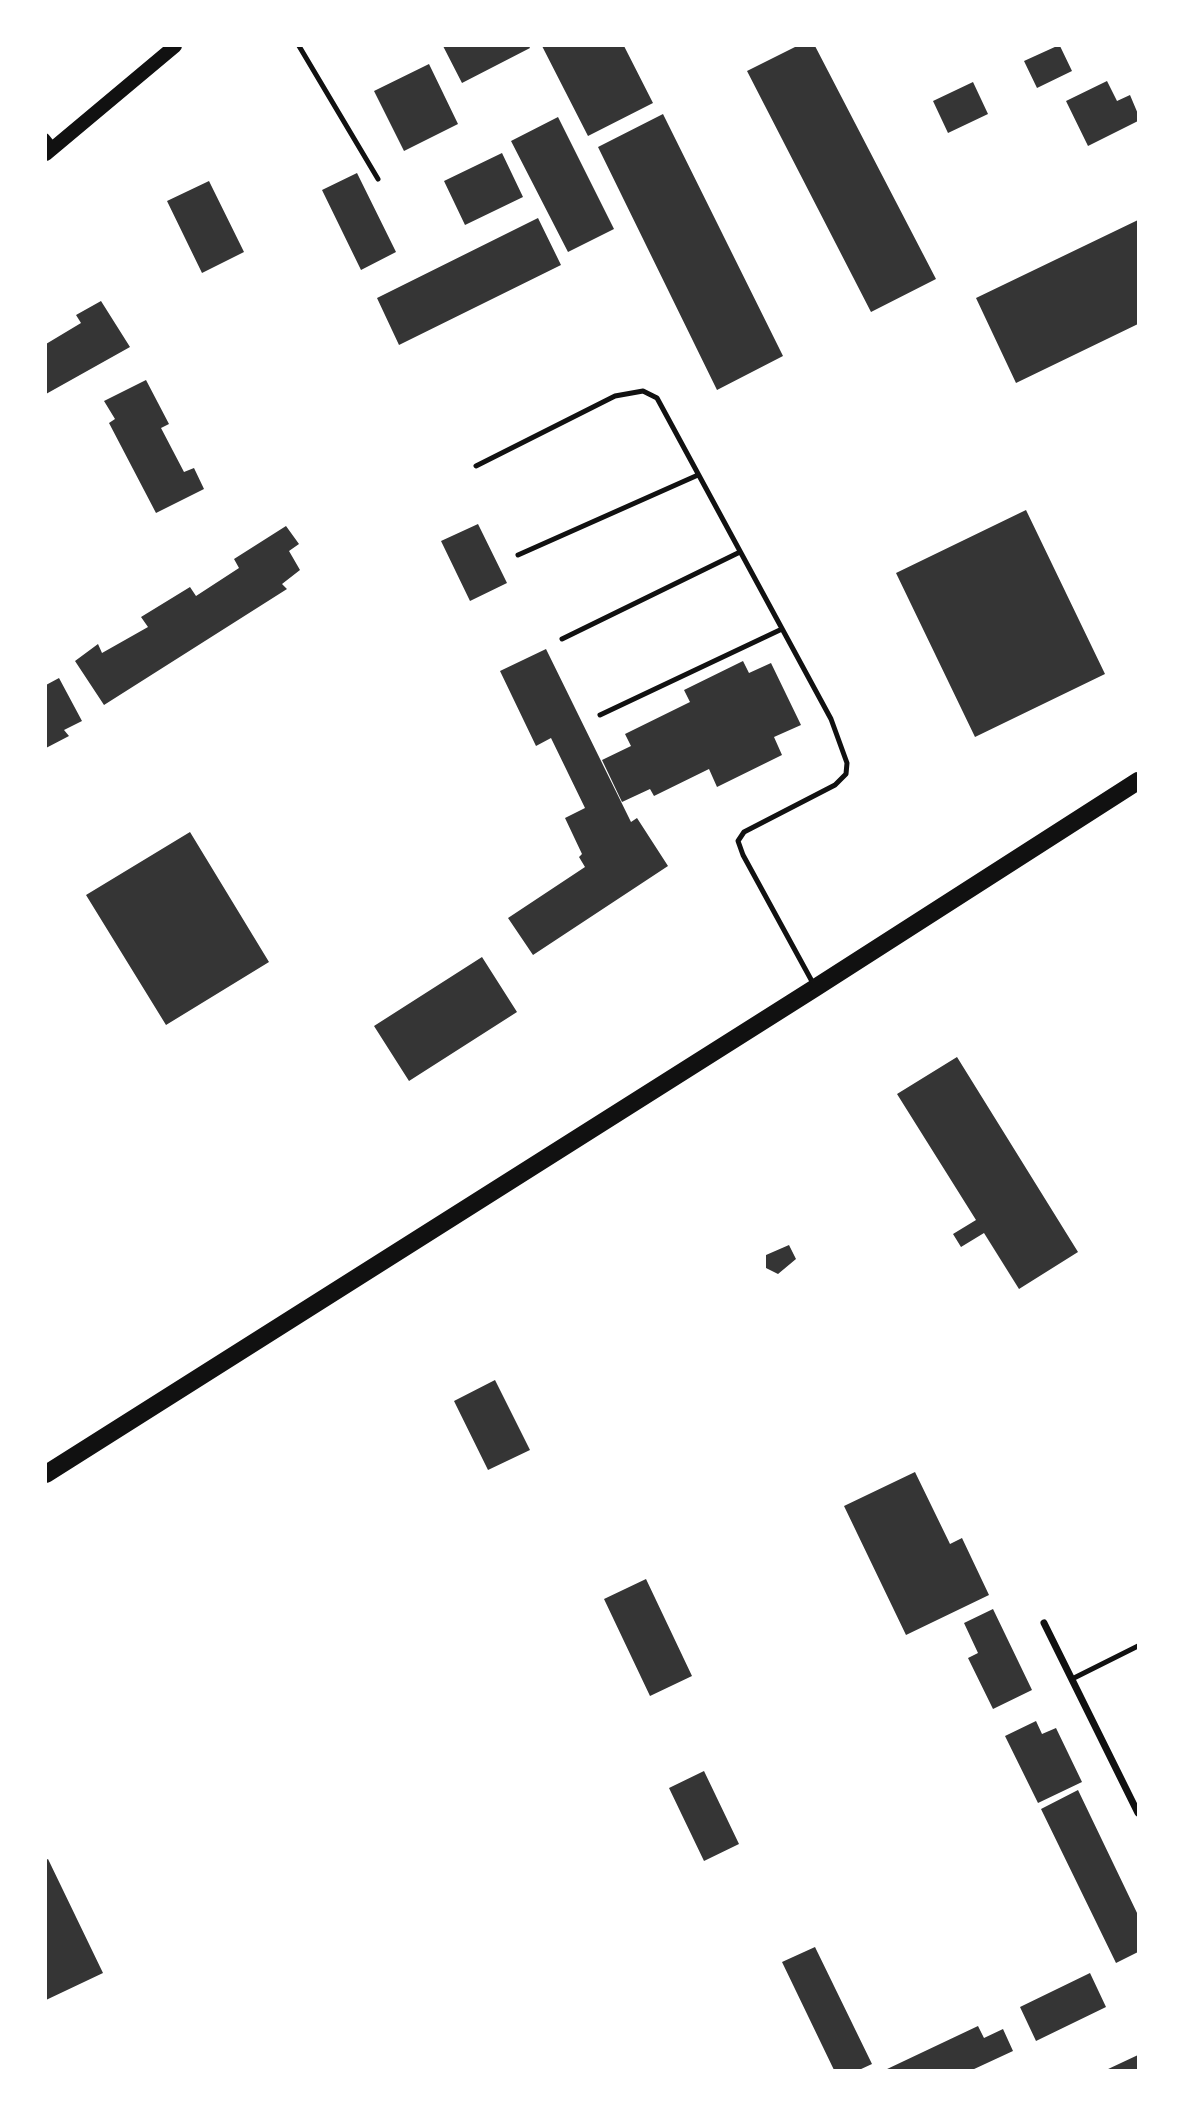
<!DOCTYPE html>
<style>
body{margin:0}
#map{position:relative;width:1184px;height:2116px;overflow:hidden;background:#fff;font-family:"Archivo Narrow",sans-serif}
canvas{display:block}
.frame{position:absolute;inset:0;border:47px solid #fff;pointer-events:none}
</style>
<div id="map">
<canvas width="1184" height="2116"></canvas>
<div class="frame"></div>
</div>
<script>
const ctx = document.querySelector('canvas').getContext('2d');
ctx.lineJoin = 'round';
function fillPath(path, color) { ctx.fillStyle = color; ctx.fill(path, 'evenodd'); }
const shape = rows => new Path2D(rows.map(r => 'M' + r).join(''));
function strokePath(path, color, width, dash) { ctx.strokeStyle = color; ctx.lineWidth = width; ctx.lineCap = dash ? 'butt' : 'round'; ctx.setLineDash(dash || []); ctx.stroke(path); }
fillPath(shape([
 [443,46,529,46,530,48,462,83],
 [542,46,624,46,653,103,588,136],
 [797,46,815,46,936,279,871,312,747,71],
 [1057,46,1060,46,1072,71,1037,88,1024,61],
 [429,64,458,124,404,151,374,91],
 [1107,81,1117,101,1130,95,1138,114,1138,121,1088,146,1066,101],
 [973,82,988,114,948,133,933,101],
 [663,114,783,356,717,390,598,147],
 [558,117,614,229,568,252,511,141],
 [502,153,523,197,465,225,444,181],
 [357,173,396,252,361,270,322,190],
 [209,181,244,252,202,273,167,201],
 [538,218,561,265,399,345,377,298],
 [1138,220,1138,324,1016,383,976,298],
 [101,301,130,347,46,394,46,344,81,323,76,315],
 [146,380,169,424,161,428,184,472,194,468,204,489,156,513,109,423,115,419,104,401],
 [1026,510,1105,674,975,737,896,573],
 [478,524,507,583,470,601,441,541],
 [286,526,299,544,289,551,300,570,282,584,287,589,104,705,75,661,98,644,102,653,148,627,141,617,190,587,196,596,239,568,234,559],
 [546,649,631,822,637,818,668,866,533,955,508,918,585,867,579,857,582,854,565,818,585,808,551,738,536,746,500,671],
 [743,661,749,673,771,663,801,725,774,737,782,755,717,787,709,769,654,796,650,789,622,802,602,760,631,746,625,734,690,702,684,690],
 [59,678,82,721,64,730,69,736,46,748,46,685],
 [190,832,269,962,166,1025,86,895],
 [482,957,517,1012,409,1081,374,1026],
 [957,1057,1078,1252,1019,1289,984,1233,961,1247,953,1234,976,1220,897,1094],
 [789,1245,796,1259,778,1274,766,1268,766,1255],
 [495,1380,530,1450,488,1470,454,1401],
 [915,1472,950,1544,962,1538,989,1595,906,1635,844,1506],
 [646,1579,692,1676,650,1696,604,1599],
 [993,1609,1032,1690,993,1709,968,1658,978,1653,964,1623],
 [1036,1721,1042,1734,1056,1728,1082,1782,1038,1803,1005,1736],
 [704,1771,739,1844,704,1861,669,1788],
 [1078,1790,1138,1915,1138,1952,1116,1963,1041,1809],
 [48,1859,103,1973,46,2000,46,1860],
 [815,1947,872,2064,859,2070,834,2070,782,1962],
 [1090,1973,1106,2007,1036,2041,1020,2007],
 [978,2026,984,2038,1003,2029,1013,2051,972,2070,885,2070],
 [1138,2055,1138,2070,1106,2070]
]), '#353535');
strokePath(shape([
 [299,46,378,179],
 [476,466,615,396,643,391,657,398,831,719,847,763,846,774,835,785,744,832,738,841,743,855,814,985],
 [518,555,698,475],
 [562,639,740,552],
 [600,715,782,629],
 [1072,1679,1138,1646]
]), '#111', 5);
strokePath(shape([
 [46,137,54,147],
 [1044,1623,1138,1813]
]), '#111', 7);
strokePath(shape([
 [46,154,175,46]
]), '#111', 14);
strokePath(shape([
 [46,1474,815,988,1138,781]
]), '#111', 18);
</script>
